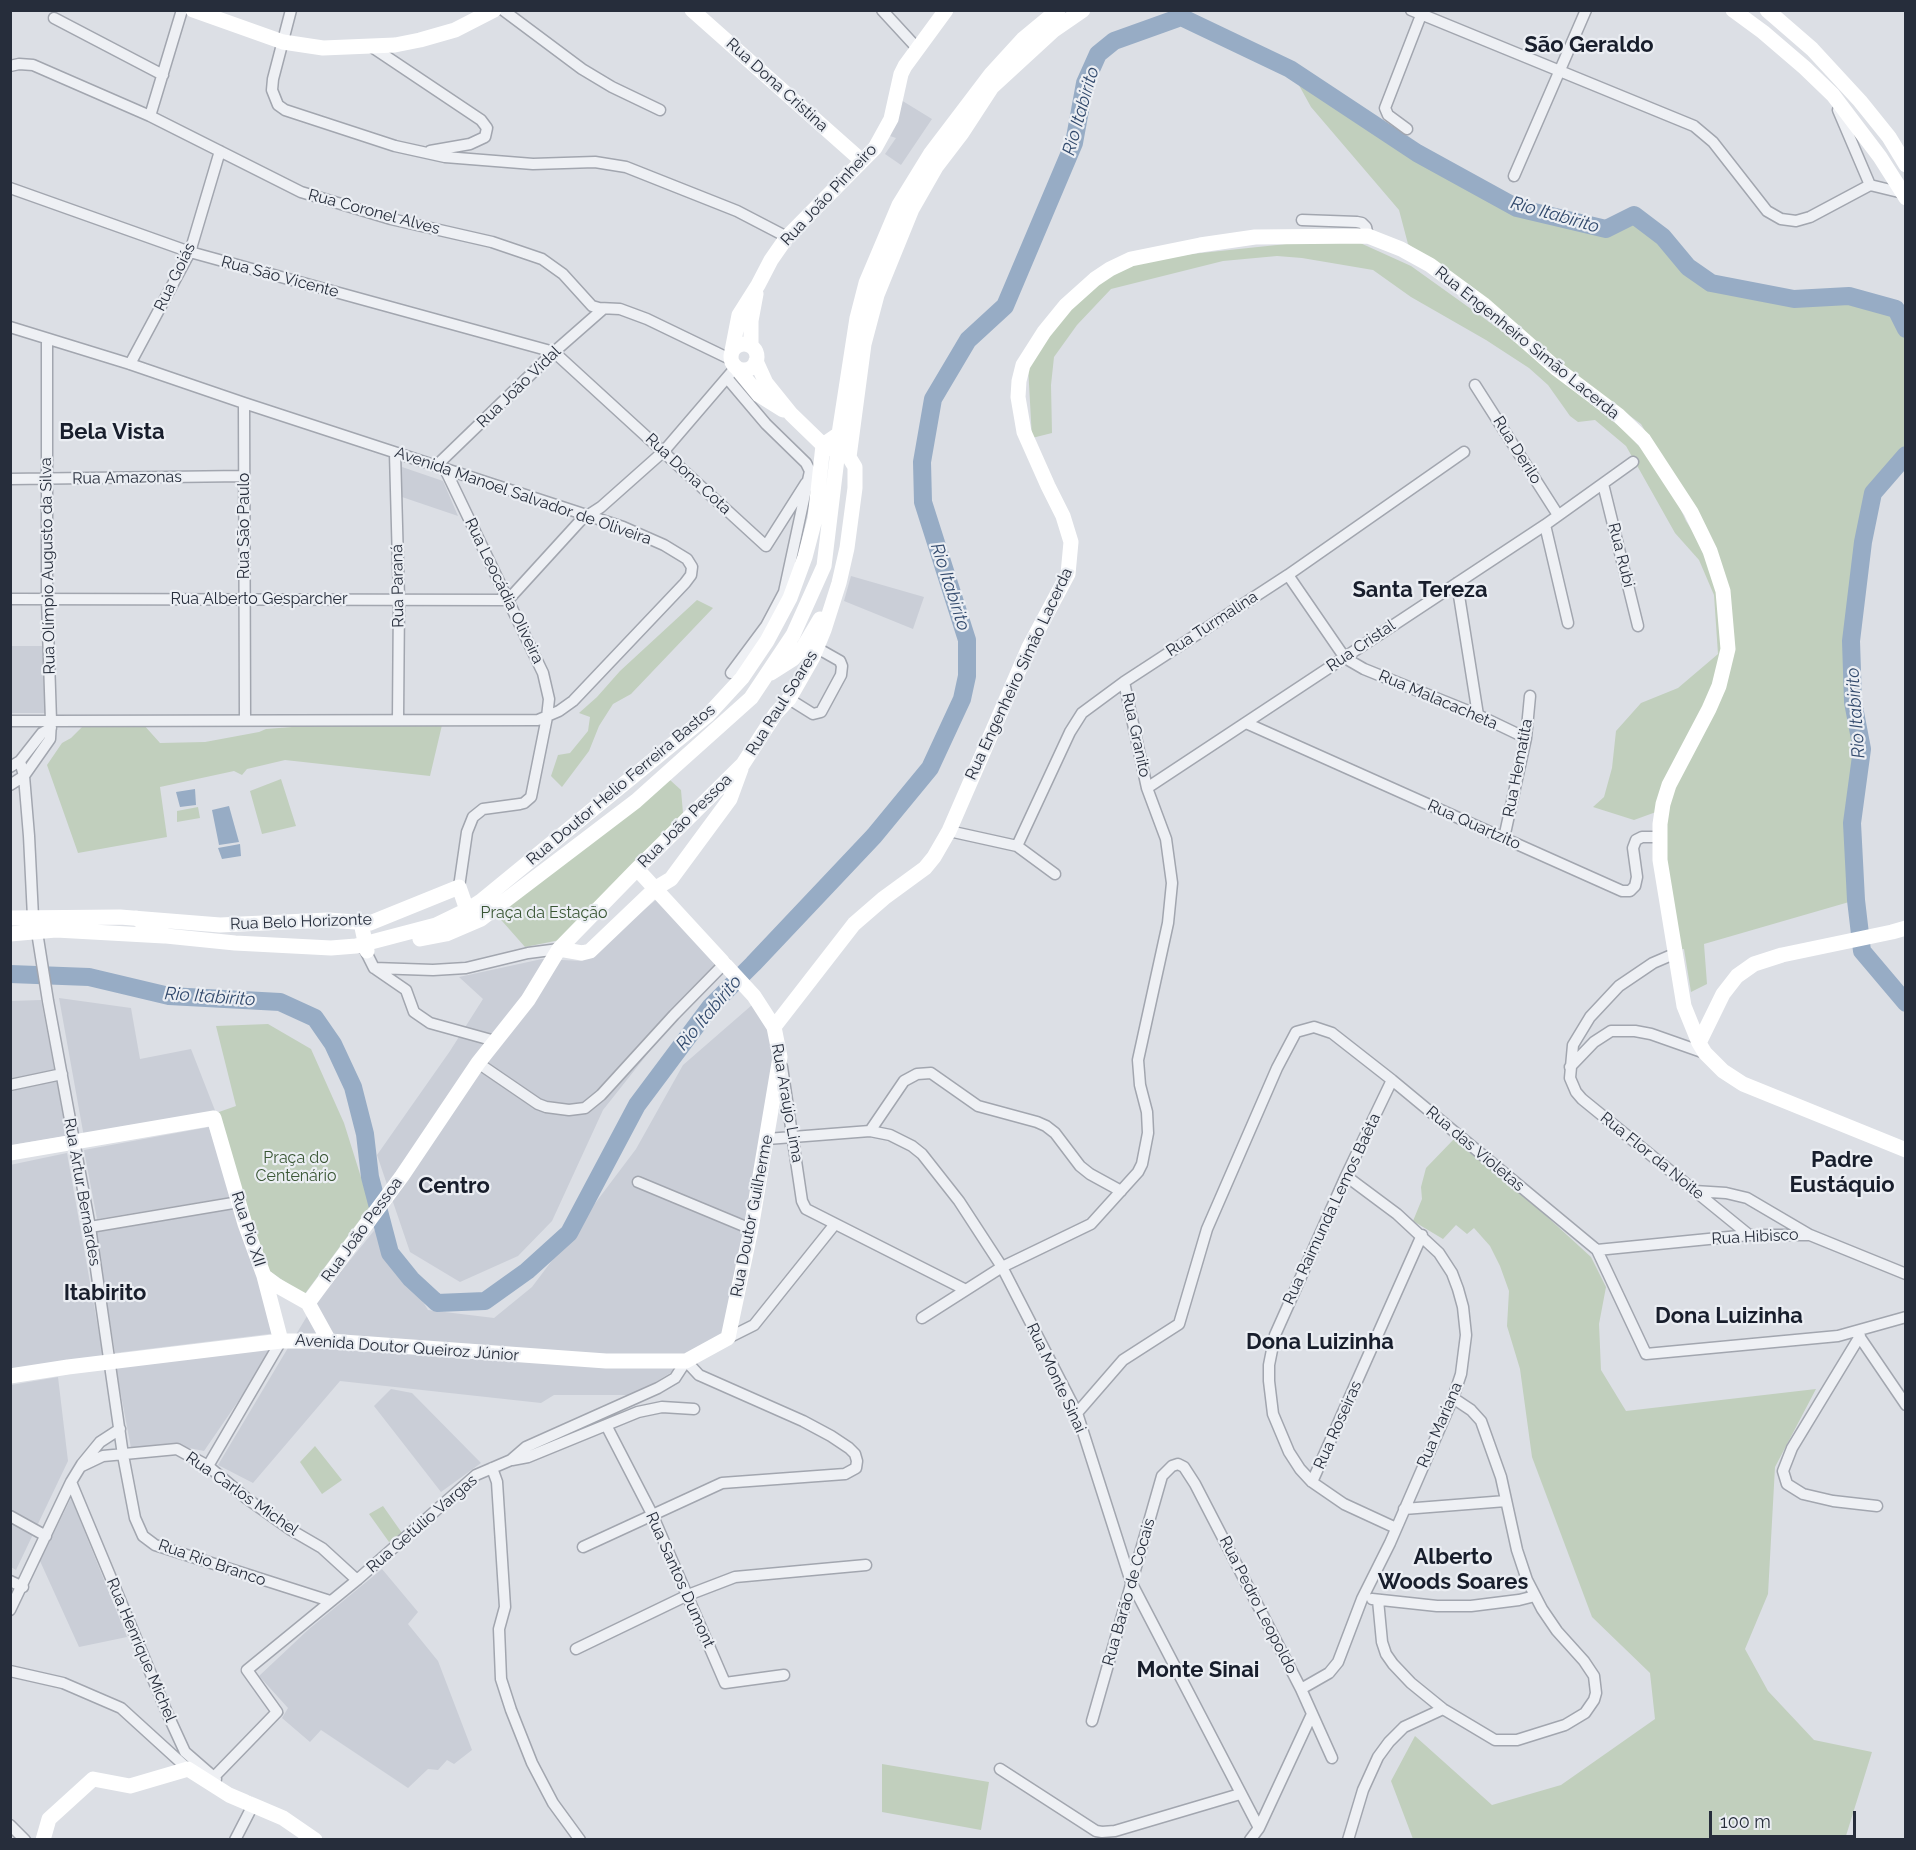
<!DOCTYPE html>
<meta charset="utf-8">
<style>
body{margin:0}
#map{position:relative;width:1916px;height:1850px;overflow:hidden;background:#dcdfe5;font-family:Raleway,sans-serif}
canvas{display:block}
.frame{position:absolute;inset:0;border:12px solid #262d3b;pointer-events:none}
.scale{position:absolute;left:1709px;top:1811px;width:147px;height:27px;box-sizing:border-box;border:3px solid #262d3b;border-top:0;padding-left:8px;font-size:18px;line-height:21px;white-space:nowrap;color:#262d3b;-webkit-text-stroke:4px #ebeef3;paint-order:stroke}
</style>
<div id="map">
<canvas width="1916" height="1850"></canvas>
<div class="frame"></div>
<div class="scale">100 m</div>
</div>
<script>
const ctx = document.querySelector('canvas').getContext('2d');
ctx.lineJoin = 'round';
function fillPath(path, color) { ctx.fillStyle = color; ctx.fill(path, 'evenodd'); }
const shape = rows => new Path2D(rows.map(r => 'M' + r).join(''));
function strokePath(path, color, width, dash) { ctx.strokeStyle = color; ctx.lineWidth = width; ctx.lineCap = dash ? 'butt' : 'round'; ctx.setLineDash(dash || []); ctx.stroke(path); }
function write(font, color, halo, rows, align = 'center') {
  ctx.font = font + ' Raleway,sans-serif'; ctx.lineWidth = 4.5; ctx.setLineDash([]); ctx.textBaseline = 'middle'; ctx.strokeStyle = halo; ctx.fillStyle = color; for (const [text, x, y, turn = 0] of rows) {
    ctx.save(); ctx.translate(x, y); ctx.rotate((+turn || 0) * Math.PI / 180); ctx.textAlign = isNaN(turn) ? turn : align; if (halo) ctx.strokeText(text, 0, 0); ctx.fillText(text, 0, 0); ctx.restore();
  }
}
fillPath(shape([
 [901,100,932,119,901,165,885,154,896,138,890,136],
 [402,467,443,481,458,516,402,497],
 [851,576,924,597,913,629,844,601],
 [11,646,44,646,45,713,11,713],
 [657,899,718,965,603,1110,552,1221,518,1256,460,1282,410,1252,377,1155,450,1051,483,999,459,977,542,959,582,961],
 [59,998,131,1008,140,1059,191,1049,216,1113,84,1137],
 [41,1000,67,1136,11,1145,11,1001],
 [752,1005,767,1023,776,1061,724,1339,635,1395,554,1395,541,1403,340,1381,253,1483,218,1465,313,1306,377,1227,428,1310,494,1318,532,1287,636,1149,683,1065],
 [209,1127,232,1197,97,1219,84,1150],
 [67,1153,103,1356,11,1369,10,1165],
 [236,1207,277,1333,115,1353,95,1230],
 [276,1346,204,1451,169,1444,131,1448,116,1368],
 [58,1377,68,1461,16,1570,11,1567,11,1385],
 [391,1389,412,1393,481,1463,441,1492,374,1406],
 [71,1498,127,1637,79,1647,40,1561],
 [382,1569,418,1612,408,1624,438,1661,472,1750,454,1764,447,1760,438,1770,428,1769,408,1788,321,1730,310,1742,282,1718,288,1708,259,1676,309,1629]
]), '#caced7');
fillPath(shape([
 [1290,69,1417,153,1517,208,1606,229,1634,215,1663,237,1688,267,1712,283,1794,299,1849,296,1896,309,1905,329,1905,455,1873,493,1863,542,1851,641,1853,702,1862,749,1852,823,1856,900,1704,944,1707,984,1691,992,1684,949,1677,950,1656,812,1634,820,1593,807,1604,797,1612,768,1616,731,1641,703,1678,688,1718,654,1714,595,1699,560,1675,533,1626,446,1595,420,1578,422,1570,416,1548,385,1529,368,1486,340,1411,297,1373,270,1302,258,1277,256,1223,261,1111,289,1077,325,1054,357,1051,385,1052,433,1032,438,1028,366,1067,312,1110,271,1144,259,1296,243,1358,242,1411,266,1513,339,1625,431,1664,473,1686,521,1699,541,1690,507,1641,424,1558,363,1408,244,1399,210,1311,107],
 [697,600,713,608,631,694,613,704,599,726,589,751,562,787,551,776,558,755,570,753,588,731,590,717,579,713,597,697,620,671],
 [143,724,160,743,205,742,259,732,266,729,305,726,442,725,430,776,285,760,247,769,242,775,234,771,160,787,167,837,78,853,47,765,62,743,71,738,84,725],
 [281,779,296,826,262,834,250,791],
 [670,780,681,790,683,813,560,940,525,947,495,913],
 [198,807,200,818,177,822,177,811],
 [268,1024,311,1049,344,1123,370,1206,304,1295,268,1270,216,1113,236,1106,216,1026],
 [1454,1139,1519,1191,1591,1257,1606,1287,1599,1324,1601,1370,1626,1411,1816,1389,1775,1467,1768,1594,1745,1649,1768,1691,1814,1740,1872,1752,1845,1839,1413,1839,1391,1781,1415,1736,1492,1805,1561,1785,1655,1719,1650,1673,1592,1617,1532,1457,1520,1369,1507,1326,1509,1291,1500,1266,1490,1246,1474,1228,1467,1234,1456,1225,1443,1239,1413,1221,1422,1199,1421,1187,1426,1168],
 [315,1446,342,1480,322,1494,300,1462],
 [383,1506,402,1533,389,1542,369,1514],
 [882,1764,989,1782,981,1830,882,1812]
]), '#c1cfbd');
fillPath(shape([
 [195,789,196,805,180,807,176,792],
 [229,806,239,842,219,845,212,810],
 [240,844,241,856,222,859,218,848]
]), '#97acc5');
strokePath(shape([
 [1181,17,1182,10]
]), '#97acc5', 3);
strokePath(shape([
 [1906,455,1873,493,1863,542,1851,641,1853,702,1862,749,1852,823,1856,900,1862,951,1906,1003],
 [10,974,89,977,169,996,280,1002,315,1018,333,1044,353,1087,365,1134,370,1177,390,1253,411,1279,437,1303,485,1301,527,1271,569,1233,637,1105,711,1006,753,964,874,836,930,768,962,699,967,676,967,640,923,502,922,462,933,399,968,340,1005,306,1074,143,1085,83,1098,54,1114,41,1181,17,1290,69,1417,153,1517,208,1606,229,1634,215,1663,237,1688,267,1711,283,1794,299,1849,296,1896,309,1906,329]
]), '#97acc5', 18);
const street = shape([
 [291,10,273,79,272,90,278,105,285,110,395,146,445,157,533,164,595,162,626,167,737,211,787,237],
 [503,10,582,69,612,87,660,110],
 [882,10,917,48],
 [1411,10,1694,126,1713,142,1767,211,1781,219,1796,221,1810,217,1870,185,1903,193],
 [54,18,163,75],
 [372,47,481,120,487,128,485,137,470,144,430,151],
 [10,66,19,64,33,65,150,116,301,192,391,219,492,242,542,259,563,274,592,306,599,308,620,309,647,319,732,360],
 [1838,110,1870,185],
 [150,116,182,10],
 [1407,129,1388,115,1385,108,1423,10],
 [1514,176,1586,10],
 [10,188,190,252,554,352,766,546,806,483],
 [1302,220,1357,222,1362,223,1366,227,1368,236],
 [10,327,130,364,244,403,623,527,664,545,687,559,692,567,691,575,685,583,573,701,559,711,538,720,51,721,50,739,24,776,10,785],
 [130,364,190,252,220,151],
 [727,378,766,424,806,463,810,471,784,592,766,626,731,673],
 [1475,385,1558,515],
 [244,403,245,720],
 [395,453,399,599,398,719],
 [436,466,554,352,603,309],
 [445,469,543,673,549,699,547,717,531,797,524,803,520,804,483,809,473,817,467,832,459,887],
 [10,479,244,476],
 [1603,484,1638,626],
 [1545,525,1568,623],
 [1288,575,1345,658,1364,669,1478,715,1526,738],
 [1457,583,1478,715],
 [10,599,508,600,581,520,601,507,664,451,736,367],
 [789,699,813,714,821,712,841,675,842,666,840,661,817,648],
 [10,721,51,721,47,599,47,339],
 [1246,723,1622,891,1630,891,1635,886,1637,877,1633,848,1636,840,1642,837,1660,837],
 [20,761,24,776,29,836,33,917],
 [10,767,20,761,42,733,51,728],
 [1147,788,1545,525,1633,462],
 [949,831,1017,846,1055,874],
 [1504,838,1526,738,1530,696],
 [1017,846,1070,732,1082,713,1124,682,1288,575,1464,452],
 [37,932,48,1001,90,1227,123,1455,135,1518,143,1536,155,1545,330,1601],
 [366,952,374,968,406,990,414,1012,430,1023,495,1041],
 [1674,954,1653,963,1619,986,1590,1017,1573,1045,1570,1078,1576,1092,1582,1099,1749,1235],
 [374,968,433,970,466,968,528,953,559,949],
 [478,1063,538,1104,546,1107,569,1110,585,1108,601,1095,674,1015,725,963],
 [782,1067,802,1201,806,1209,966,1290],
 [1570,1067,1594,1042,1611,1031,1635,1031,1651,1034,1705,1053],
 [1392,1080,1346,1176,1275,1335,1269,1365,1269,1381,1273,1414,1289,1452,1300,1469,1312,1482,1344,1504,1396,1528],
 [10,1085,62,1074],
 [870,1131,904,1081,917,1074,931,1073,978,1106,1037,1122,1046,1126,1055,1133,1080,1166,1090,1174,1121,1191],
 [767,1139,870,1131,890,1135,912,1146,922,1154,959,1201,1002,1267,1077,1413,1131,1582,1259,1828],
 [638,1182,751,1229],
 [1694,1191,1726,1193,1747,1198,1810,1235],
 [90,1227,239,1202],
 [1597,1250,1749,1235,1810,1235,1906,1274],
 [922,1318,1002,1267,1091,1224,1138,1172,1142,1164,1148,1133,1147,1112,1140,1085,1138,1060,1168,923,1172,883,1166,839,1147,788,1124,682],
 [1857,1333,1906,1405],
 [1860,1336,1792,1448,1783,1471,1787,1484,1803,1494,1833,1501,1877,1506],
 [728,1338,754,1325,835,1224],
 [1077,1413,1123,1360,1179,1324,1207,1229,1277,1068,1296,1032,1314,1027,1332,1033,1392,1080,1597,1250,1646,1354,1838,1336,1906,1317],
 [606,1425,652,1514,725,1683,784,1675],
 [120,1429,100,1442,82,1464,71,1482,168,1715,185,1752,216,1779],
 [512,1460,528,1457,638,1412,662,1407,694,1409],
 [82,1466,103,1456,177,1449,208,1466,246,1498,291,1530,322,1548,357,1580],
 [208,1466,281,1341],
 [492,1468,497,1482,505,1607,499,1629,501,1679,511,1710,532,1763,553,1803,580,1840],
 [1312,1482,1422,1235],
 [1404,1509,1506,1501],
 [10,1516,46,1536],
 [10,1581,23,1587],
 [1372,1599,1437,1606,1471,1606,1519,1600,1535,1596],
 [1378,1600,1382,1642,1386,1654,1393,1664,1411,1683,1443,1709,1495,1740,1517,1740,1565,1725,1585,1713,1594,1700,1596,1693,1594,1676,1584,1661,1557,1631,1542,1609,1527,1580,1517,1550,1501,1477,1481,1421,1471,1410,1453,1398],
 [10,1610,71,1482],
 [576,1649,688,1595,735,1577,866,1565],
 [10,1671,63,1683,121,1708,188,1769],
 [1301,1689,1329,1673,1338,1662,1362,1599,1390,1543,1453,1398,1461,1374,1466,1335,1463,1307,1458,1289,1452,1273,1439,1253,1397,1214,1346,1176],
 [1092,1721,1162,1476,1172,1466,1178,1464,1184,1467,1195,1484,1301,1689,1332,1758],
 [1000,1769,1096,1831,1102,1832,1115,1831,1240,1794],
 [213,1778,277,1712,247,1670,357,1580,476,1475,511,1460,526,1447,658,1388,675,1378,686,1361,699,1375,803,1421,831,1436,849,1448,855,1454,857,1461,856,1468,845,1474,722,1483,583,1547],
 [10,1825,25,1840],
 [235,1840,253,1805,248,1802],
 [1250,1840,1259,1828,1312,1714],
 [1348,1840,1363,1790,1378,1757,1389,1742,1404,1727,1443,1709]
]);
strokePath(street, '#a2a6af', 13);
strokePath(street, '#eef0f4', 10);
strokePath(shape([
 [193,10,283,42,323,48,395,45,420,40,455,30,494,10],
 [692,10,862,161],
 [1733,10,1763,32,1805,68,1833,95,1880,157,1906,198],
 [1767,10,1812,49,1860,101,1889,137,1906,165],
 '731 357a13 13 0 1 1 26 0a13 13 0 1 1-26 0Z',
 [751,346,751,321,756,294],
 [731,356,739,315,758,285,771,260,787,237,875,148,891,119,901,74,905,66,946,10],
 [736,367,759,395,783,410],
 [849,457,864,344,877,295,912,209,936,167,962,133,992,87,1054,30,1083,10],
 [771,673,793,659,804,646,820,619],
 [10,918,120,917,220,925,328,920,370,923,459,887,467,910],
 [136,918,166,936,235,943,331,948,356,946,436,925,467,910,481,901,708,715,742,678,767,641,790,598,805,557,815,519,823,445,839,434,857,318,866,283,899,205,931,153,991,74,1023,39,1058,10],
 [361,923,367,951],
 [10,934,56,930,164,936],
 [420,939,446,934,481,919,636,801,751,698,793,635,824,566,839,442],
 [559,949,582,953,590,951,656,888,671,879,730,799,741,769],
 [774,1027,854,924,884,898,925,868,934,857,949,831,1029,647,1068,574,1071,542,1063,516,1048,486,1024,432,1018,397,1019,381,1023,365,1044,332,1066,305,1095,279,1110,269,1131,259,1200,245,1255,237,1368,236,1401,249,1430,265,1483,304,1557,369,1618,415,1644,440,1691,512,1710,551,1723,591,1728,649,1719,686,1709,709,1669,785,1663,804,1660,824,1660,860,1684,1006,1699,1043,1705,1053,1723,1071,1743,1084,1906,1150],
 [1699,1043,1723,994,1737,976,1754,964,1782,955,1892,932,1906,928],
 [10,1153,214,1118,245,1224,264,1276,281,1341],
 [264,1276,276,1285,308,1303],
 [308,1303,402,1176,478,1063,528,1000,559,949,637,869,743,764,776,713,789,699,813,657,824,630,839,583,847,548,855,488,855,467,849,457,823,445,791,414,766,383,756,361],
 [308,1303,329,1341],
 [10,1376,68,1367,281,1341,329,1341,606,1361,686,1361,728,1338,751,1229,780,1057,774,1027,754,996,637,869],
 [43,1840,49,1819,93,1779,130,1786,188,1769,229,1795,283,1818,315,1840]
]), '#fff', 15);
write('16px', '#262d3b', '#ebeef3', [
 ["Rua Dona Cristina",777,85,42],
 ["Rua João Pinheiro",829,195,-47],
 ["Rua Coronel Alves",374,212,15],
 ["Rua Goiás",175,277,-64],
 ["Rua São Vicente",280,277,15],
 ["Rua Engenheiro Simão Lacerda",1527,343,39],
 ["Rua João Vidal",519,387,-44],
 ["Rua Derilo",1517,450,58],
 ["Rua Dona Cota",688,474,43],
 ["Rua Amazonas",127,478,-1],
 ["Avenida Manoel Salvador de Oliveira",523,496,19],
 ["Rua São Paulo",244,526,-90],
 ["Rua Rubi",1621,555,76],
 ["Rua Olímpio Augusto da Silva",48,566,-91],
 ["Rua Paraná",398,586,-91],
 ["Rua Leocádia Oliveira",504,591,64],
 ["Rua Alberto Gesparcher",259,599],
 ["Rua Turmalina",1212,624,-33],
 ["Rua Cristal",1361,646,-34],
 ["Rua Engenheiro Simão Lacerda",1019,674,-65],
 ["Rua Malacacheta",1438,700,23],
 ["Rua Raul Soares",782,703,-58],
 ["Rua Granito",1136,735,78],
 ["Rua Hematita",1518,768,-79],
 ["Rua Doutor Helio Ferreira Bastos",621,785,-40],
 ["Rua João Pessoa",685,821,-45],
 ["Rua Quartzito",1474,825,24],
 ["Rua Belo Horizonte",301,922,-2],
 ["Rua Araújo Lima",787,1103,80],
 ["Rua das Violetas",1475,1149,40],
 ["Rua Flor da Noite",1652,1156,39],
 ["Rua Artur Bernardes",82,1192,80],
 ["Rua Raimunda Lemos Baêta",1332,1209,-65],
 ["Rua Doutor Guilherme",752,1216,-79],
 ["Rua Pio XII",248,1229,72],
 ["Rua João Pessoa",362,1230,-54],
 ["Rua Hibisco",1755,1237,-3],
 ["Avenida Doutor Queiroz Júnior",407,1348,4],
 ["Rua Monte Sinai",1056,1378,65],
 ["Rua Roseiras",1338,1425,-66],
 ["Rua Mariana",1440,1425,-67],
 ["Rua Carlos Michel",242,1494,35],
 ["Rua Getúlio Vargas",422,1524,-41],
 ["Rua Rio Branco",212,1563,19],
 ["Rua Santos Dumont",680,1580,66],
 ["Rua Barão de Cocais",1129,1592,-74],
 ["Rua Pedro Leopoldo",1258,1605,63],
 ["Rua Henrique Michel",141,1650,67]
]);
write('16px', '#395634', '#ebeef3', [
 ["Praça da Estação",544,913],
 ["Praça do",296,1158],
 ["Centenário",296,1176]
]);
write('italic 18px', '#324a6d', '#ebeef3', [
 ["Rio Itabirito",1081,111,-74],
 ["Rio Itabirito",1555,215,16],
 ["Rio Itabirito",950,587,72],
 ["Rio Itabirito",1856,713,-94],
 ["Rio Itabirito",210,997,4],
 ["Rio Itabirito",709,1013,-50]
]);
write('bold 22px', '#181e2c', '#ebeef3', [
 ["São Geraldo",1589,45],
 ["Bela Vista",112,432],
 ["Santa Tereza",1420,590],
 ["Padre",1842,1160],
 ["Eustáquio",1842,1185],
 ["Centro",454,1186],
 ["Itabirito",105,1293],
 ["Dona Luizinha",1729,1316],
 ["Dona Luizinha",1320,1342],
 ["Alberto",1453,1557],
 ["Woods Soares",1453,1582],
 ["Monte Sinai",1198,1670]
]);
</script>
